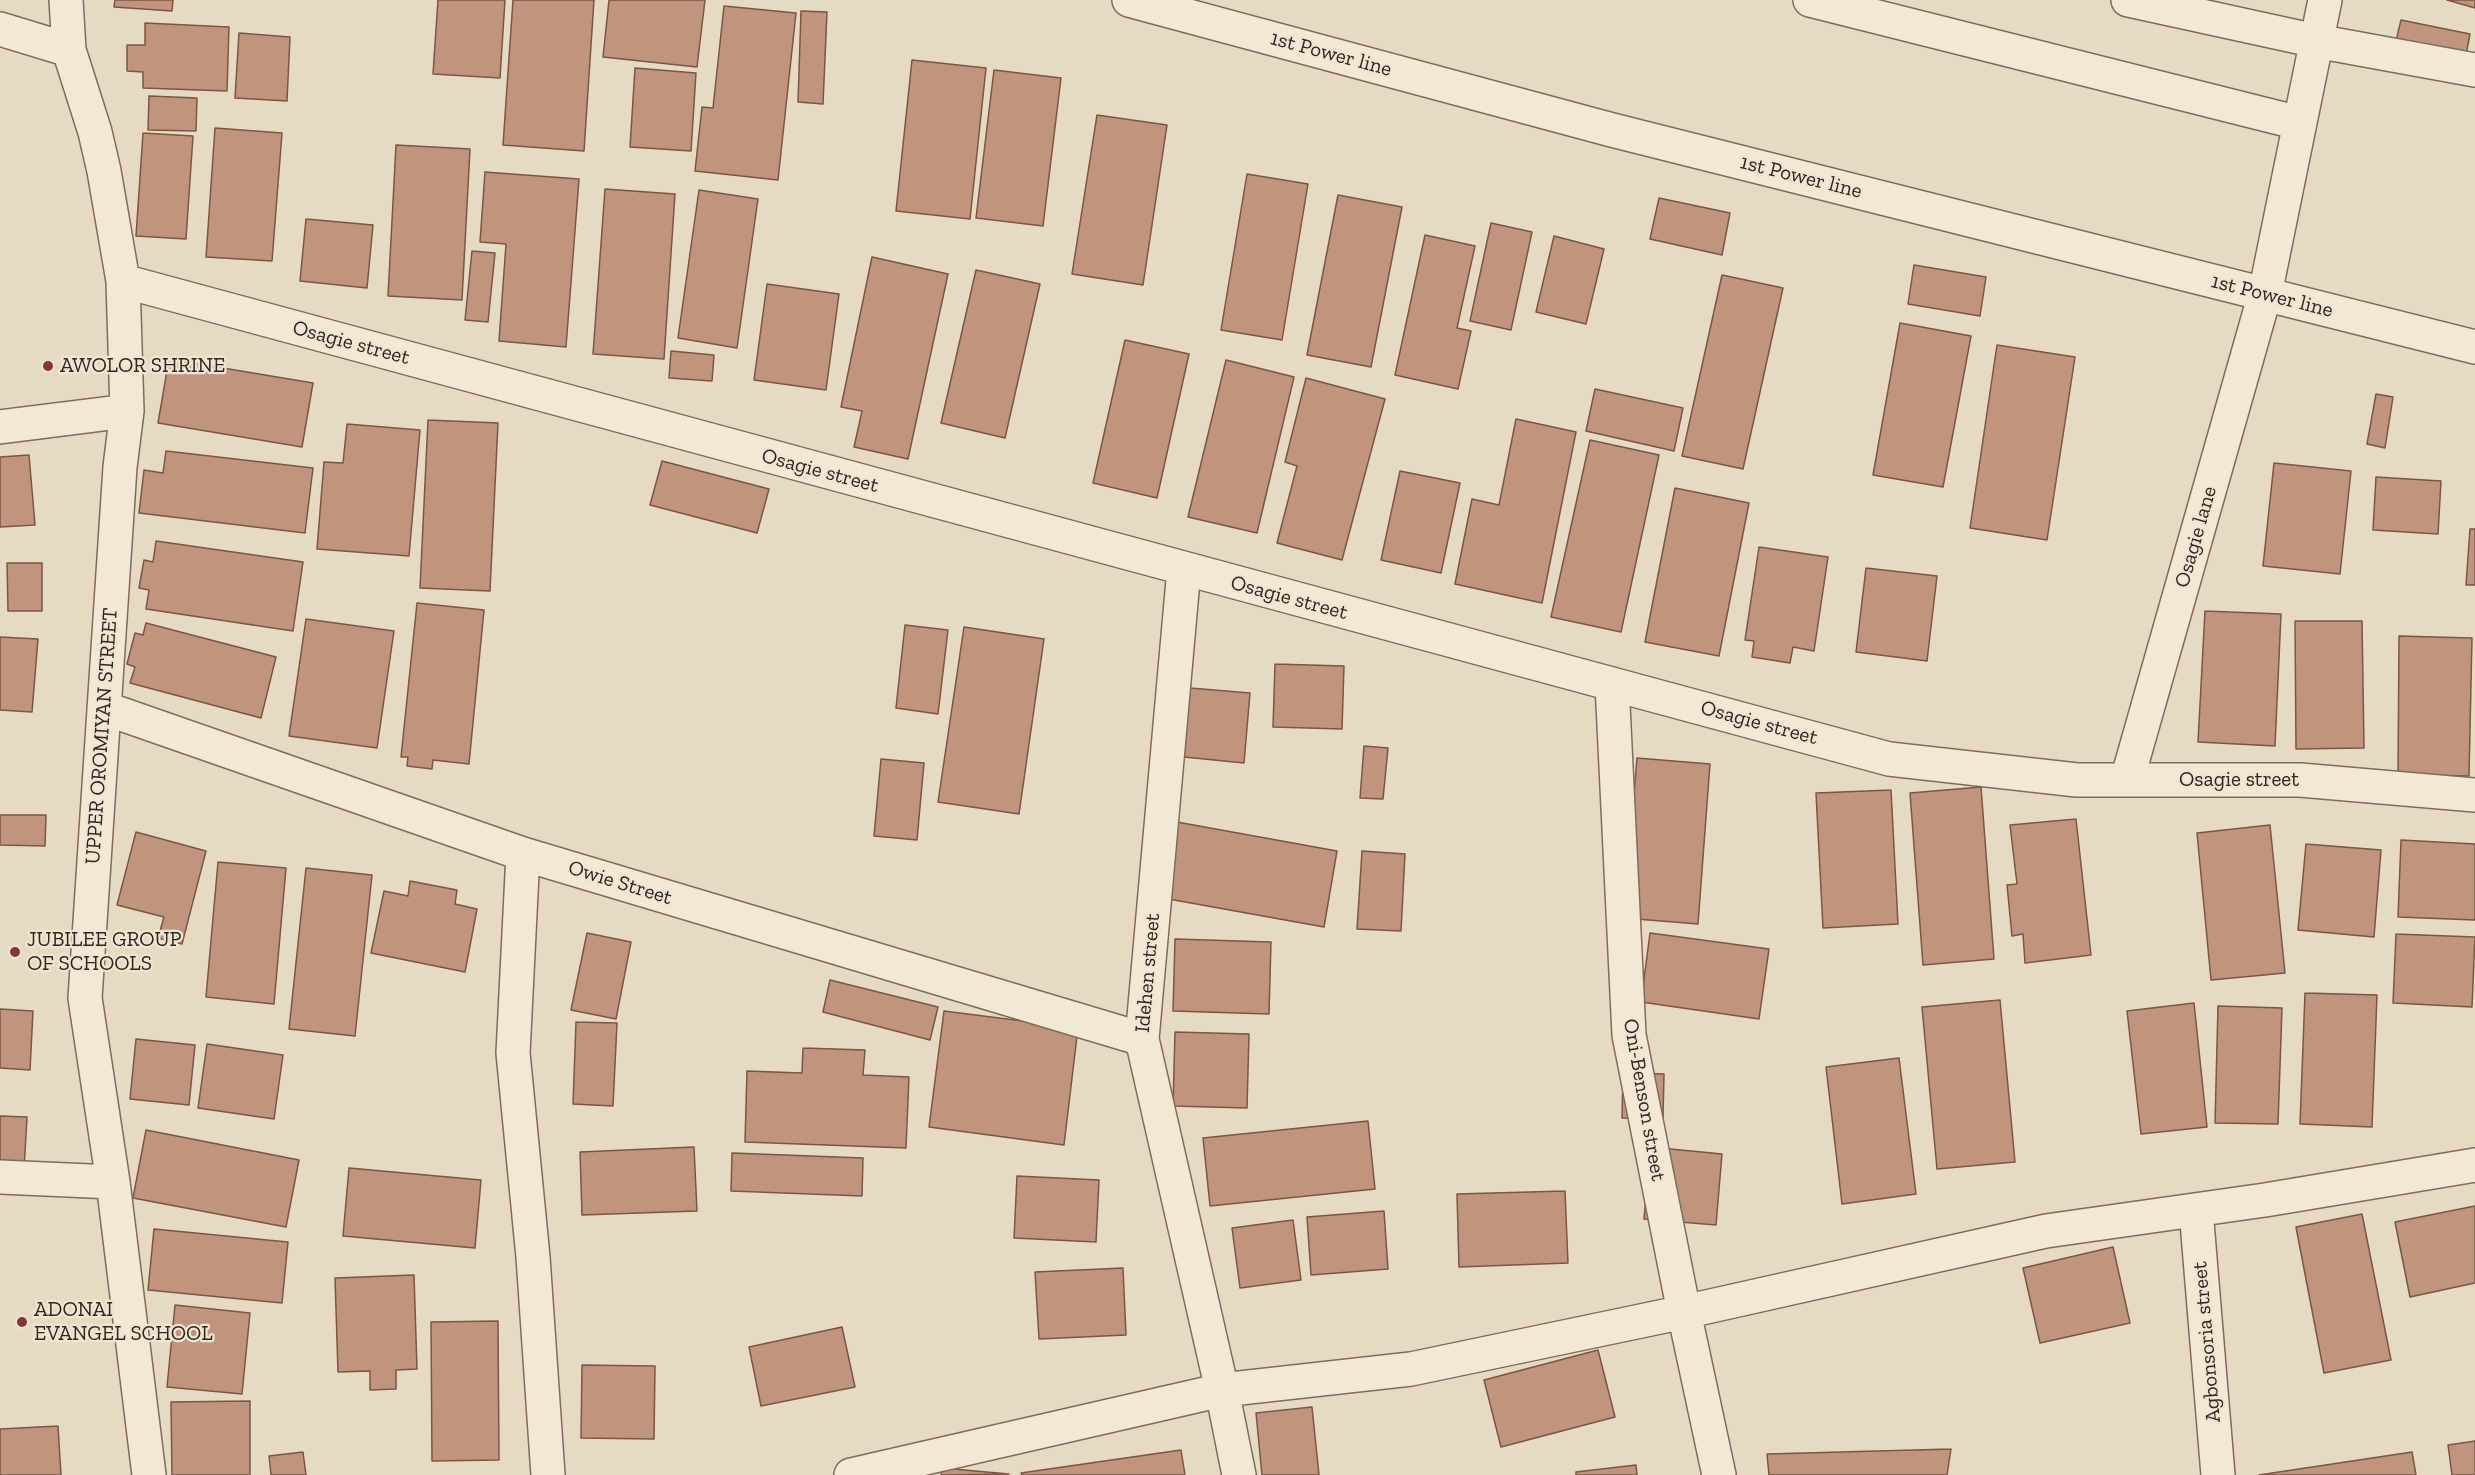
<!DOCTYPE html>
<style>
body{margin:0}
canvas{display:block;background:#e7dac3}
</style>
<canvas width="2475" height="1475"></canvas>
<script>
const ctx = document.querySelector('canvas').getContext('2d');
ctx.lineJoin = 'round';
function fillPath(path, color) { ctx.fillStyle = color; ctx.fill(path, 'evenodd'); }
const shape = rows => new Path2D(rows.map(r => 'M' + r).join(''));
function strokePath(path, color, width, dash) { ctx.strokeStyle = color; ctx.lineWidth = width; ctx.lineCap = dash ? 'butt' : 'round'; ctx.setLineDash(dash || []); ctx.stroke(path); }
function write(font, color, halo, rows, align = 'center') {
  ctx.font = font + ' "Zilla Slab",serif'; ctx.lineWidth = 4.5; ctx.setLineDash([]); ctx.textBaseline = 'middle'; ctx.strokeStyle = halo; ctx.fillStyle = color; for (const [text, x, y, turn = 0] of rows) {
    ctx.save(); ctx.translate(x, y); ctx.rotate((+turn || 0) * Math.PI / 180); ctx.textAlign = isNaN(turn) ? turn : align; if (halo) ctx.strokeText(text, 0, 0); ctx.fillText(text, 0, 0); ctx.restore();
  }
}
const building = shape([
 [115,0,173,0,172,11,114,7,115,0],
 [438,0,505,0,500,78,433,74,438,0],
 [513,0,594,0,584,151,503,145,513,0],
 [609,0,705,0,697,67,603,57,609,0],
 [2447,0,2475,0,2475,8,2447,0],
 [724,6,796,13,778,180,695,171,702,107,713,108,724,6],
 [801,11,827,12,823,104,798,102,801,11],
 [2401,20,2470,34,2465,60,2395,45,2401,20],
 [145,23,229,27,227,91,143,88,143,72,127,71,127,45,145,45,145,23],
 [239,33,290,37,287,101,235,98,239,33],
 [912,60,986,68,970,219,896,211,912,60],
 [635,68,696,73,691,151,630,147,635,68],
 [994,70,1061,78,1043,226,976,218,994,70],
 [149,96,197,98,196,131,148,130,149,96],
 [1097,115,1167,125,1143,285,1072,274,1097,115],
 [215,128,282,133,272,261,206,257,215,128],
 [143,133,193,136,186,239,136,236,143,133],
 [396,145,470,149,462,300,388,296,396,145],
 [485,172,579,179,566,347,499,341,506,244,480,242,485,172],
 [1247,174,1308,184,1282,340,1221,330,1247,174],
 [605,189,675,194,664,359,593,354,605,189],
 [699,190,758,199,737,348,678,338,699,190],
 [1338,195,1402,207,1371,367,1307,355,1338,195],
 [1659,198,1730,213,1722,255,1650,239,1659,198],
 [306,219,373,225,367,288,300,281,306,219],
 [1491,223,1532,232,1511,330,1470,321,1491,223],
 [1425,235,1475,246,1457,328,1471,331,1458,389,1395,375,1425,235],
 [1554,236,1604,249,1586,324,1536,312,1554,236],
 [472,251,495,253,488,322,465,320,472,251],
 [872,257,948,274,908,459,854,447,862,411,841,407,872,257],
 [1914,265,1986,277,1980,316,1908,304,1914,265],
 [976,270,1040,284,1005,438,941,423,976,270],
 [1722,275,1783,288,1743,469,1682,456,1722,275],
 [767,284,839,294,826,390,754,380,767,284],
 [1900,323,1971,336,1943,487,1873,475,1900,323],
 [1125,340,1189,354,1157,498,1093,483,1125,340],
 [1997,345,2075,357,2047,540,1970,528,1997,345],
 [671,351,714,355,712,381,669,378,671,351],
 [169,359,313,383,302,447,158,423,169,359],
 [1226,360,1294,377,1257,533,1188,517,1226,360],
 [1306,378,1385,399,1342,560,1277,543,1297,466,1285,462,1306,378],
 [1595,389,1683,408,1674,451,1586,431,1595,389],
 [2376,394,2393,397,2385,448,2367,444,2376,394],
 [1516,419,1576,432,1542,603,1455,584,1472,499,1499,505,1516,419],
 [428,420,498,423,490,591,420,588,428,420],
 [347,424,420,430,409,556,317,549,324,462,343,463,347,424],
 [1590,440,1659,455,1621,632,1551,617,1590,440],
 [166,451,313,468,305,533,139,513,144,470,163,473,166,451],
 [29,455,35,525,0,527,0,457,29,455],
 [662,461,769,489,757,533,650,505,662,461],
 [2274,463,2351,471,2340,574,2263,566,2274,463],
 [1400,471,1460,483,1441,573,1381,560,1400,471],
 [2376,477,2441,481,2438,534,2373,530,2376,477],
 [1675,488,1749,503,1719,656,1645,642,1675,488],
 [2470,529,2475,529,2475,585,2466,585,2470,529],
 [156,541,303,562,293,631,146,609,149,590,139,588,144,560,153,562,156,541],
 [1759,547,1828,557,1814,651,1793,647,1790,663,1752,657,1754,641,1745,640,1759,547],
 [7,563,42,563,42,611,8,611,7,563],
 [1866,568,1937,576,1927,661,1856,652,1866,568],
 [417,603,484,610,469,764,433,760,432,769,407,766,408,757,401,757,417,603],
 [2205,611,2281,614,2275,746,2198,742,2205,611],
 [306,619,394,631,377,748,289,736,306,619],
 [2295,621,2362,621,2364,748,2296,749,2295,621],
 [146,623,276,657,261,718,130,683,135,667,127,664,135,633,143,635,146,623],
 [905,625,948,630,938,714,896,708,905,625],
 [964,627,1044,639,1019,814,938,802,964,627],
 [2399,636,2472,638,2469,776,2398,775,2399,636],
 [0,637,38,639,32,712,0,710,0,637],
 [1275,664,1344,666,1342,729,1273,727,1275,664],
 [1190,688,1250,693,1244,763,1184,757,1190,688],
 [1364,746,1388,748,1383,799,1360,798,1364,746],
 [1637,758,1710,764,1698,924,1624,918,1637,758],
 [881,759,924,763,917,840,874,836,881,759],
 [1981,787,1994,959,1923,965,1910,793,1981,787],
 [1891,790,1898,924,1823,928,1816,793,1891,790],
 [0,815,46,815,45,846,0,845,0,815],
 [2076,819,2091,955,2025,963,2023,934,2012,936,2007,885,2017,884,2010,825,2076,819],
 [1177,822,1337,851,1324,927,1163,898,1177,822],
 [2270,825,2285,973,2211,980,2197,833,2270,825],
 [136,832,206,851,182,944,158,938,164,917,117,905,136,832],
 [2401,840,2475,844,2475,920,2398,917,2401,840],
 [2306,844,2381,850,2374,937,2298,930,2306,844],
 [1362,851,1405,854,1401,931,1357,929,1362,851],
 [218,862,286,868,274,1004,206,997,218,862],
 [306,868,372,875,355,1036,289,1029,306,868],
 [410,881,457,890,455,904,477,909,465,972,371,953,384,891,408,896,410,881],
 [587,933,631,942,616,1019,571,1010,587,933],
 [1650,933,1769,949,1759,1019,1641,1002,1650,933],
 [2396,934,2475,937,2472,1007,2393,1003,2396,934],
 [1175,939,1271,942,1269,1014,1173,1011,1175,939],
 [830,980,938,1007,930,1040,823,1012,830,980],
 [2305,993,2377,995,2372,1127,2300,1124,2305,993],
 [2000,1000,2015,1162,1937,1169,1922,1007,2000,1000],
 [2194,1003,2207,1127,2141,1134,2127,1011,2194,1003],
 [2218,1006,2282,1008,2278,1124,2215,1123,2218,1006],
 [0,1009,33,1011,30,1070,0,1068,0,1009],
 [944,1011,1078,1028,1064,1145,929,1127,944,1011],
 [576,1022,617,1023,613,1106,573,1104,576,1022],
 [1175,1032,1249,1034,1247,1108,1173,1106,1175,1032],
 [136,1039,195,1045,189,1105,130,1099,136,1039],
 [207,1044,283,1055,274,1119,198,1108,207,1044],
 [803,1048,865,1050,863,1075,909,1077,906,1148,745,1142,747,1071,802,1073,803,1048],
 [1899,1058,1916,1194,1842,1204,1826,1067,1899,1058],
 [1623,1073,1664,1074,1663,1119,1622,1118,1623,1073],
 [0,1116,27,1117,24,1170,0,1169,0,1116],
 [1368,1121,1375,1189,1210,1206,1203,1138,1368,1121],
 [146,1130,299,1160,286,1227,133,1198,146,1130],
 [694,1147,697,1211,582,1215,580,1152,694,1147],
 [1650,1147,1722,1154,1716,1225,1644,1219,1650,1147],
 [732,1153,863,1158,862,1196,731,1191,732,1153],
 [349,1168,481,1180,475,1248,343,1236,349,1168],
 [1017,1176,1099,1180,1096,1242,1014,1238,1017,1176],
 [1565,1191,1568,1263,1459,1267,1457,1194,1565,1191],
 [2475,1206,2475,1283,2410,1297,2395,1222,2475,1206],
 [1384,1211,1388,1269,1311,1275,1307,1217,1384,1211],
 [2362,1214,2391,1360,2324,1373,2296,1227,2362,1214],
 [1293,1220,1301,1280,1240,1288,1232,1228,1293,1220],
 [154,1229,288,1242,282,1303,148,1290,154,1229],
 [2113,1247,2130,1323,2040,1343,2023,1268,2113,1247],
 [1123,1268,1126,1335,1039,1339,1035,1272,1123,1268],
 [414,1275,417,1369,396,1370,396,1389,370,1390,370,1371,338,1372,335,1278,414,1275],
 [175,1305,250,1313,242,1394,167,1387,175,1305],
 [498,1321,499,1460,432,1461,431,1322,498,1321],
 [842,1327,855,1387,761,1406,749,1347,842,1327],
 [1598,1350,1615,1417,1501,1447,1484,1380,1598,1350],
 [582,1365,655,1366,654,1439,581,1438,582,1365],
 [250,1401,250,1475,172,1475,171,1402,250,1401],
 [1312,1407,1319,1475,1262,1475,1256,1413,1312,1407],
 [58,1426,61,1475,0,1475,0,1429,58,1426],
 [2475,1441,2475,1475,2452,1475,2448,1445,2475,1441],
 [1951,1449,1947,1475,1769,1475,1767,1454,1951,1449],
 [1181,1450,1185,1475,1022,1475,1021,1473,1181,1450],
 [303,1452,306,1475,271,1475,269,1456,303,1452],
 [2412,1452,2416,1475,2259,1475,2412,1452],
 [1636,1465,1637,1475,1576,1475,1576,1472,1636,1465],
 [942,1468,1009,1474,941,1475,942,1468]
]);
fillPath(building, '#c0947e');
strokePath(building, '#7b5645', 1.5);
const minor = shape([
 [66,0,69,50,95,132,104,171,123,281,127,411,120,467,85,998,113,1182,149,1475],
 [1129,0,1612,130,2475,347],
 [1810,0,2299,123],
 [2128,0,2316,41,2475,70],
 [0,29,69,50],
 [123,281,1889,759,2077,780,2300,780,2475,795],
 [0,427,127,411],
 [1184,569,1142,1039,1222,1390,1239,1475],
 [1612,684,1629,1035,1684,1312,1719,1475],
 [104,708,523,854,1142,1039],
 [2127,780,2265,294,2325,0],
 [523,854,513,1053,533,1257,548,1475],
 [0,1177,113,1182],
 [2196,1210,2218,1475],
 [851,1475,1222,1390,1411,1369,1684,1312,2046,1231,2265,1200,2475,1165]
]);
strokePath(minor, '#7f6c5c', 36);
strokePath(minor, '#f3e8d5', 33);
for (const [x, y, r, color] of [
 [48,366,6,"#86343b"],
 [15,952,6,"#86343b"],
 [22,1322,6,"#86343b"]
]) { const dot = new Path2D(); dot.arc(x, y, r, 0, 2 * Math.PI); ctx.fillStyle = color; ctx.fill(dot); strokePath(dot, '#f0e5d1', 2); }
write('21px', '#31261e', '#f0e5d1', [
 ["1st Power line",1331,54,15],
 ["1st Power line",1801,177,14],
 ["1st Power line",2272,296,14],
 ["Osagie street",351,343,15],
 ["Osagie street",820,471,15],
 ["Osagie lane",2196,537,-74],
 ["Osagie street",1289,598,15],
 ["Osagie street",1759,723,15],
 ["UPPER OROMIYAN STREET",102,736,-86],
 ["Osagie street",2239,780],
 ["Owie Street",620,883,17],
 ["Idehen street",1148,973,-85],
 ["Oni-Benson street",1644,1100,80],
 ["Agbonsoria street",2207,1342,-95]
]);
write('21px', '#31261e', '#f0e5d1', [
 ["AWOLOR SHRINE",60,366],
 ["JUBILEE GROUP",27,940],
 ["OF SCHOOLS",27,964],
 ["ADONAI",34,1310],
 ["EVANGEL SCHOOL",34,1334]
], 'left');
</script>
